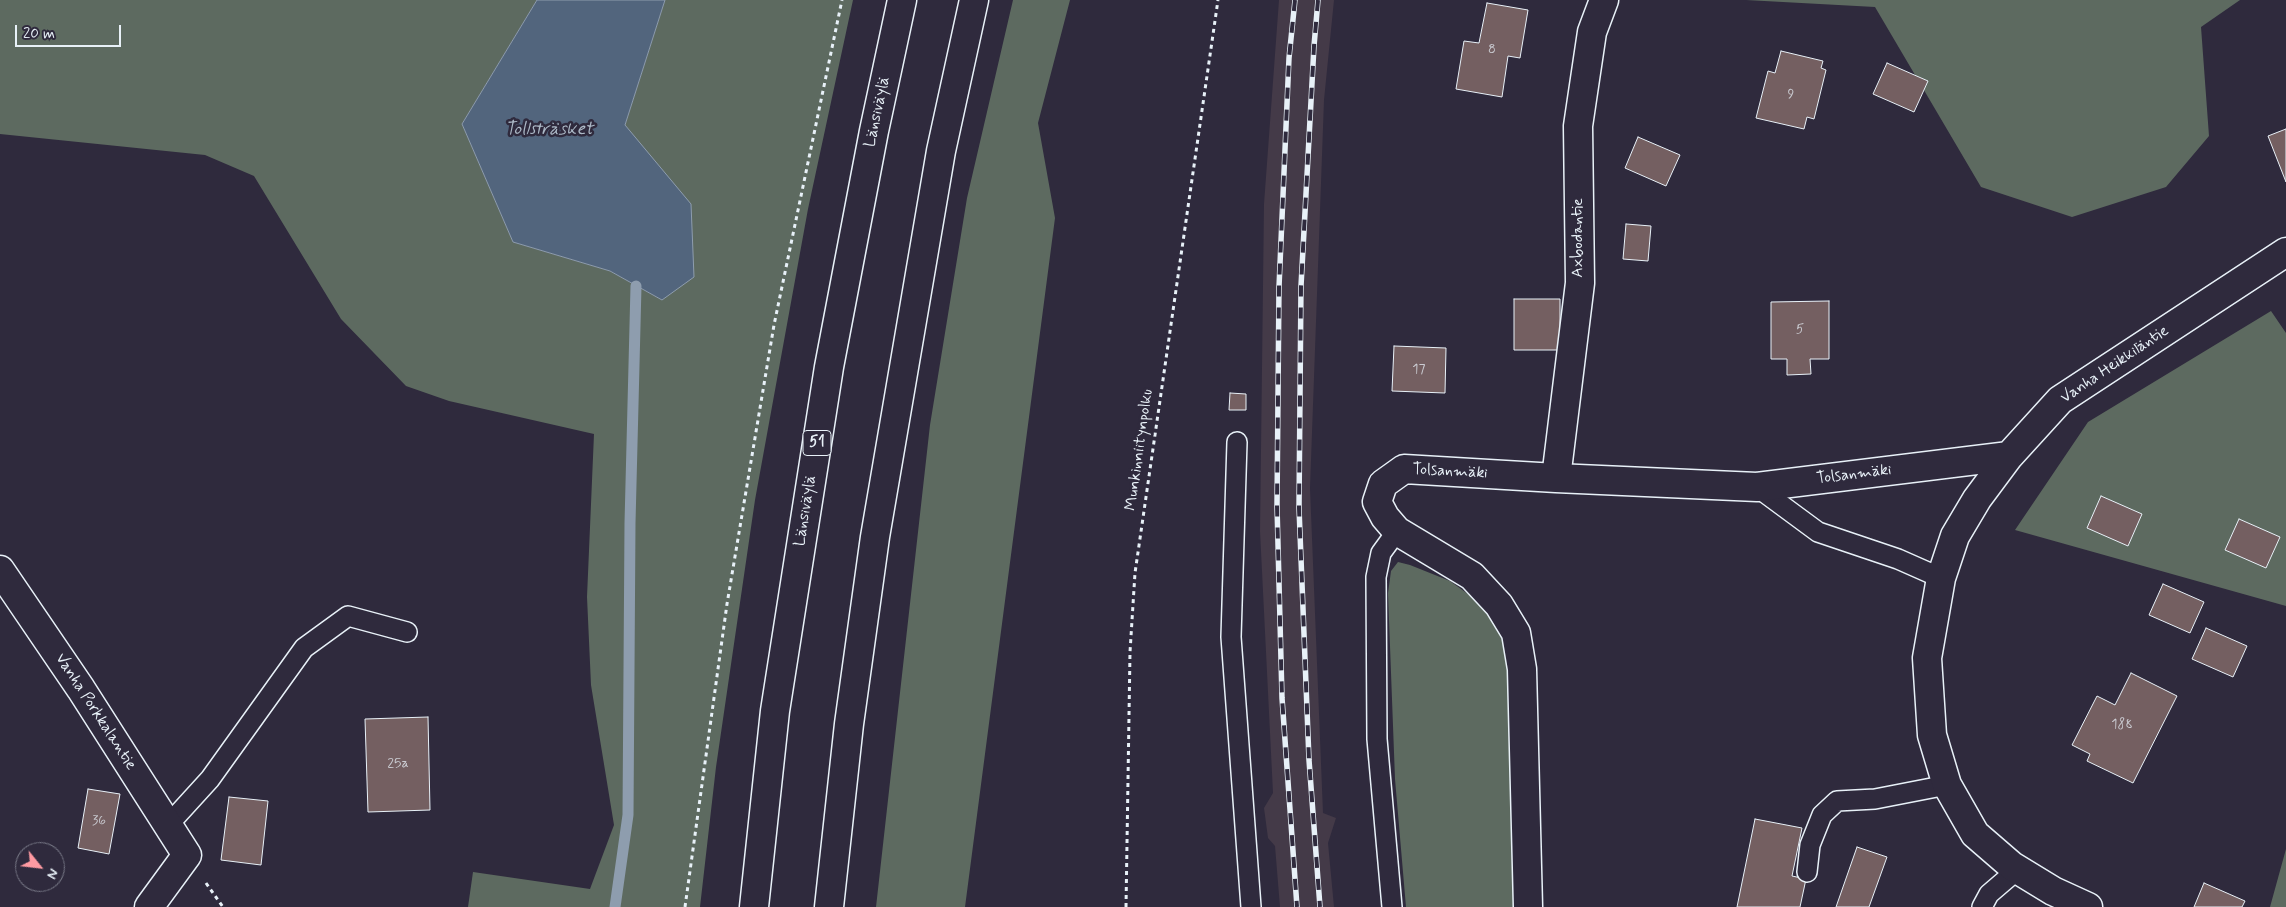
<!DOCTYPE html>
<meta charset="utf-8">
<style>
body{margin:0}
#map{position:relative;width:2286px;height:907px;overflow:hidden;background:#2f2a3d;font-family:Mynerve,sans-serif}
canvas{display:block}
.north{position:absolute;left:15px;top:842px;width:50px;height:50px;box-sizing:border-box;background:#2f2a3d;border:1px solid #797a88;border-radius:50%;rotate:119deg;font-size:14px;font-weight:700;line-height:20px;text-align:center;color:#e8f1f8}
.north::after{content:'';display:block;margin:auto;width:18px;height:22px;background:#ff9aa2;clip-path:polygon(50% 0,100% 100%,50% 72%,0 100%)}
.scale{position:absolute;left:15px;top:25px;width:106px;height:22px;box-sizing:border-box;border:2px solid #e8f1f8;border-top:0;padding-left:6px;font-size:15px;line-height:18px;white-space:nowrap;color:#e8f1f8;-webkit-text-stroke:4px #2f2a3d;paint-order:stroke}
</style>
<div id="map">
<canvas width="2286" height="907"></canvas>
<div class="north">N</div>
<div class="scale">20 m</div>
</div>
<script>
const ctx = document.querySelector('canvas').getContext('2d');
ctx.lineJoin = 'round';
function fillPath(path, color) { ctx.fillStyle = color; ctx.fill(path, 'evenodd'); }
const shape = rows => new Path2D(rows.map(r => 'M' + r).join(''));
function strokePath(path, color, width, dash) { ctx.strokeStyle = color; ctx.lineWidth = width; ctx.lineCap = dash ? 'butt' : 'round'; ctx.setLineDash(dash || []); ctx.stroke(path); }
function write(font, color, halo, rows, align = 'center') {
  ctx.font = font + ' Mynerve,sans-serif'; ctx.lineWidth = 5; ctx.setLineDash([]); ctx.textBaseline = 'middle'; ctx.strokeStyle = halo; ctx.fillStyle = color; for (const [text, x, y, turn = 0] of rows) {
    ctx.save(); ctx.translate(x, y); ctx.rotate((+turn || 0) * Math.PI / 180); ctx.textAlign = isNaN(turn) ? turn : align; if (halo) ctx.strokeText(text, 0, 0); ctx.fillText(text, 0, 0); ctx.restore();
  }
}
fillPath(shape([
 [1279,0,1334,0,1324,100,1310,488,1323,813,1336,818,1328,843,1334,907,1280,907,1275,846,1268,838,1264,808,1273,793,1260,531,1264,204]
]), '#443a48');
fillPath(shape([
 [0,0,537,0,462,124,513,242,610,271,662,300,650,157,625,125,665,0,853,0,808,209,755,500,716,767,700,907,468,907,473,872,590,889,614,825,591,685,587,597,594,434,449,401,406,386,341,319,254,176,205,155,0,134],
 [1013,0,1070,0,1038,123,1055,218,965,907,876,907,930,425,967,198],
 [1746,0,2240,0,2201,27,2209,136,2166,187,2072,217,1981,187,1875,7],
 [2271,311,2286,333,2286,606,2015,530,2088,422],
 [1398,562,1410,565,1450,581,1479,602,1505,638,1516,687,1523,907,1406,907,1395,779,1388,593,1391,571],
 [2286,849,2286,907,2270,907]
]), '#5d6a60');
const water = shape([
 [537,0,665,0,625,125,691,204,694,277,662,300,610,271,513,242,462,124,537,0]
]);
fillPath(water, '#52657d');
strokePath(water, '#8e9dae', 1);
strokePath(shape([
 [615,907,628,815,630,523,636,286]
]), '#8e9dae', 11);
const building = shape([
 [1487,3,1528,10,1520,58,1508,56,1502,97,1456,89,1464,41,1479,43,1487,3],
 [1781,51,1823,61,1821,68,1826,70,1814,119,1807,117,1804,129,1756,118,1768,71,1775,73,1781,51],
 [1887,63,1928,81,1914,112,1873,94,1887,63],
 [2286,129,2286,182,2268,136,2286,129],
 [1638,137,1680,155,1666,186,1625,168,1638,137],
 [1626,224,1651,226,1648,261,1623,259,1626,224],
 [1514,299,1560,299,1560,350,1514,350,1514,299],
 [1829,301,1829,359,1810,359,1811,374,1787,375,1787,359,1771,359,1771,302,1829,301],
 [1394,346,1446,348,1445,393,1392,391,1394,346],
 [1230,393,1246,394,1246,410,1229,410,1230,393],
 [2101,496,2142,514,2128,546,2087,528,2101,496],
 [2239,519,2280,537,2266,568,2225,550,2239,519],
 [2163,584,2204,602,2190,633,2149,615,2163,584],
 [2206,628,2247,646,2233,677,2192,659,2206,628],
 [2131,673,2177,696,2133,783,2087,761,2090,754,2072,745,2097,696,2115,705,2131,673],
 [428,717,430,810,368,812,365,719,428,717],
 [88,789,120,794,109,854,78,848,88,789],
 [229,797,268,801,261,865,221,860,229,797],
 [1755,819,1802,828,1792,876,1806,879,1800,907,1737,907,1755,819],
 [1857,847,1887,857,1869,907,1836,907,1857,847],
 [2204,883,2245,901,2242,907,2194,907,2204,883]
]);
fillPath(building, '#745f61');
strokePath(building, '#e8f1f8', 1);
const service = shape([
 [1237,442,1231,637,1251,907],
 [1757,487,1818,532,1898,559,1941,578],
 [169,824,210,779,304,648,348,616,407,632],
 [1807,872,1810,845,1822,815,1837,801,1875,799,1947,785],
 [1392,907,1377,739,1376,577,1381,553,1397,531],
 [1982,907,1989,894,2017,870]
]);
const minor = shape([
 [1556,478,1580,283,1578,126,1592,32,1604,0],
 [0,570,81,689,187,855,149,907],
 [1528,907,1522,669,1516,633,1499,605,1472,576,1397,531,1385,517,1377,502,1383,484,1404,469,1556,478,1757,487,2009,456],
 [2088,907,2053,891,2012,866,1975,834,1947,785,1932,735,1927,658,1941,578,1955,536,1977,499,2009,456,2060,400,2286,252]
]);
const motorway = shape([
 [754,907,775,711,829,367,874,131,902,0],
 [829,907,849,724,875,537,941,151,974,0]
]);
strokePath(service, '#e8f1f8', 22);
strokePath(minor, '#e8f1f8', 31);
strokePath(motorway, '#e8f1f8', 31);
strokePath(shape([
 [206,883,223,907],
 [685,907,727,604,774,325,842,0],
 [1126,907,1130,652,1135,573,1218,0]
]), '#e8f1f8', 3, [4, 4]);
strokePath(service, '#2f2a3d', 19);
strokePath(minor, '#2f2a3d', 28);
strokePath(motorway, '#2f2a3d', 28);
const rail = shape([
 [1295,0,1289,58,1279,287,1277,506,1282,698,1297,907],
 [1318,0,1314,46,1301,286,1299,508,1309,760,1320,907]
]);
strokePath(rail, '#e8f1f8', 5.5);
strokePath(rail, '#2f2a3d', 4, [11]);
write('14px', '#cbccd2', null, [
 ["8",1492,50],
 ["9",1791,95],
 ["5",1800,330],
 ["17",1419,370],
 ["188",2122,725],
 ["25a",398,764],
 ["36",99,821]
]);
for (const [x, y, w] of [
 [817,443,28]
]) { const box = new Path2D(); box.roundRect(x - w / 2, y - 12.5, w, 25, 4); ctx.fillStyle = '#2f2a3d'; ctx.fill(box); strokePath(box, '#e8f1f8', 1); }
write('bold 15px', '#e8f1f8', null, [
 ["51",817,443]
]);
write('16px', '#e8f1f8', '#2f2a3d', [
 ["Länsiväylä",878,112,-78],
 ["Axbodantie",1579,238,-90],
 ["Vanha Heikkiläntie",2115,365,-34],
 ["Munkinniitynpolku",1140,450,-82],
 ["Tolsanmäki",1450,472,3],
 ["Tolsanmäki",1854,475,-7],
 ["Länsiväylä",806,511,-81],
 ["Vanha Porkkalantie",95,712,57]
]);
write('italic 18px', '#acb9c7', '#2f2a3d', [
 ["Tollsträsket",549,130]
]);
</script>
